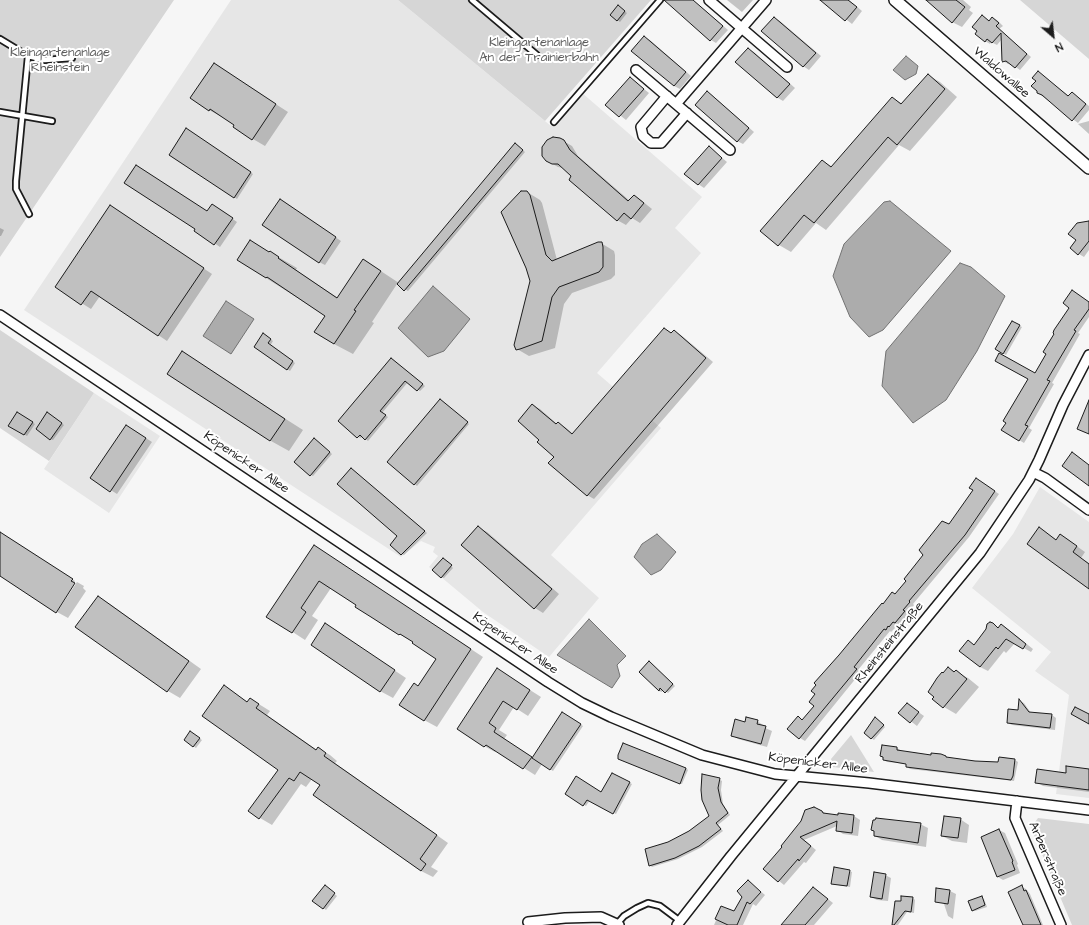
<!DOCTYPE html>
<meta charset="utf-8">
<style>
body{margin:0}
#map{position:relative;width:1089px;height:925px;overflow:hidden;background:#f6f6f6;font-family:"Architects Daughter",sans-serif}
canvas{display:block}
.north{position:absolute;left:1033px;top:16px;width:40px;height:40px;-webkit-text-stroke:3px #fff;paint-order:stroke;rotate:152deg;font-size:11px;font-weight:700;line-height:16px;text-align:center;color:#1c1c1c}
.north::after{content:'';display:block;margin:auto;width:14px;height:18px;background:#1c1c1c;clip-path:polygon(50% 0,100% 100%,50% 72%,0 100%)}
</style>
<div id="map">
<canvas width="1089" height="925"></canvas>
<div class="north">N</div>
</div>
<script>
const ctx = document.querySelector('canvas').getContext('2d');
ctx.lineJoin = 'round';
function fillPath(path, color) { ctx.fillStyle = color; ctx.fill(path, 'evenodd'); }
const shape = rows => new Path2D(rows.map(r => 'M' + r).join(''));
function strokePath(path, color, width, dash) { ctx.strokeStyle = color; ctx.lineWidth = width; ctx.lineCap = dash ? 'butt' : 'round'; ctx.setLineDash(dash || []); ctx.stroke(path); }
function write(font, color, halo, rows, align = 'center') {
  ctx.font = font + ' "Architects Daughter",sans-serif'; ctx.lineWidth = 4; ctx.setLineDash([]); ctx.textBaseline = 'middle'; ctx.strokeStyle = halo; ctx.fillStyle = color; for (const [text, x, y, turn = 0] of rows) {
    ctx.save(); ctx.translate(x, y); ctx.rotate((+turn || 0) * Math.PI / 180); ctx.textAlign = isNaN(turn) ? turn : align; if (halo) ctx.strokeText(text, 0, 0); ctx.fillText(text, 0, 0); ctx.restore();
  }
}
fillPath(shape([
 [231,0,398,0,551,126,581,92,702,197,675,228,701,253,597,373,661,428,551,555,599,598,549,657,483,612,429,567,438,556,433,552,435,547,421,541,401,557,24,310,106,188],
 [94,393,160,436,109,513,44,469],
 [1040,487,1089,522,1089,798,1056,794,1069,695,1035,671,1051,652,972,588,1013,534]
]), '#e6e6e6');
fillPath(shape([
 [0,0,174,0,0,257],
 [398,0,651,0,545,121],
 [1020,0,1089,0,1089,59],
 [0,330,94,393,49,461,0,428],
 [851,735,874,772,833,767,831,759],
 [1038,818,1089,824,1089,925,1072,925,1031,828]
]), '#d6d6d6');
const water = shape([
 [906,56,918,66,916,74,905,80,893,70,906,56],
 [890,201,951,251,883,330,869,337,850,317,833,276,844,244,884,202,890,201],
 [960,263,971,267,1005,296,977,351,946,400,913,423,882,386,886,351,960,263],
 [433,286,470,319,444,351,428,357,398,328,433,286],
 [226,301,254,319,231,354,203,336,226,301],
 [657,534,676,552,661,570,651,575,634,557,642,544,657,534],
 [589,619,626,656,617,665,620,676,612,688,557,655,589,619]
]);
fillPath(water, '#acacac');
strokePath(water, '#727272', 1);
fillPath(shape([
 [673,0,693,0,728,30,716,43,711,40],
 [727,0,753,0,742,12],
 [822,0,849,0,862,11,852,24],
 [929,0,963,0,971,7,969,10,973,13,962,27,952,22],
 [620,8,627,13,620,22,611,15],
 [983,16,990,21,992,18,997,20,1003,26,999,29,1031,57,1020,70,1010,63,1008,64,1003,61,1002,39,997,45,991,42,990,44,985,41],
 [774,18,780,21,821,56,809,70,803,66],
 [644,37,650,40,691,76,680,89,674,86],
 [748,49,754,52,795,88,783,101,778,98,736,62],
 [226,72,288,112,265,146,253,139,223,116,222,117,209,110],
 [1038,72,1069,96,1072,93,1089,106,1089,110,1078,123,1038,93,1037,81],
 [928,75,940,82,957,97,910,151,899,145,826,230,816,223,791,252,779,245,822,161,833,167,892,98,903,104],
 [630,78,649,93,626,120,607,105],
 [707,92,713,96,754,132,743,144,737,141],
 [1089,121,1089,134,1078,124],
 [186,130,253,174,237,199,170,154],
 [560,139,572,146,578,156,630,201,634,196,642,201,652,209,640,223,632,218,626,225,617,220,563,168,558,167,549,162],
 [518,146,525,152,408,291,397,284,372,322,374,323,353,354,334,344,326,316,266,278,270,252,297,268,296,270,338,298,364,260,399,283],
 [709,147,727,162,704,188,698,184],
 [527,192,540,200,542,203,557,260,601,243,614,251,615,255,615,275,611,279,572,293,564,304,555,348,529,356,517,349,531,281],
 [286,204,341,241,325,265,319,262],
 [217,208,237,222,220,247,195,230],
 [119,212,212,274,167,341,100,296,91,309,56,287],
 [1089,225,1089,250,1084,257,1079,254],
 [0,228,4,230,1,236,0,236],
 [1073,291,1089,302,1089,317,1078,333,1080,334,1052,383,1054,384,1029,428,1032,430,1024,443,1002,430,1035,374,1071,308],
 [1012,322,1022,327,1006,355,996,349],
 [665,329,672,333,674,331,681,335,713,362,594,499,587,495,541,440,533,405,540,409,557,424,558,423,565,427,573,434],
 [266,336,273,341,270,346,295,363,290,371,255,347],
 [182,353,303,430,289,451,271,441,169,374],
 [392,359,425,386,420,391,408,382,382,413,388,417,368,441,362,436,361,438,358,437],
 [443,402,469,424,417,486,389,462],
 [17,413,35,424,27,436,9,425],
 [50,415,64,425,53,440,50,439],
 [132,429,152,442,117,494,92,478],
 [317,441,332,454,313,476,311,475],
 [354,471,427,533,404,555,402,554,399,536],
 [981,482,999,494,969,537,913,604,914,605,908,613,909,614,900,625,899,624,891,632,890,631,858,670,861,672,805,741,800,738,798,718,803,720,815,706,883,605,895,595,907,581],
 [478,527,487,532,559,594,543,613,535,608,462,545],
 [1039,528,1057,540,1061,535,1085,552,1081,558,1089,563,1089,588],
 [0,532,75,581,55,611,0,575],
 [327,554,483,657,437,727,424,720,418,686,437,659,416,638,412,641,399,634,331,588,312,616,318,620,305,640,268,616],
 [446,561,453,568,444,578,441,577],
 [77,582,84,586,83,588,86,591,68,618,57,612],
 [98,597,110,604,201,669,180,698,168,691],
 [993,624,999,628,1001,626,1009,630,1033,649,1031,652,1015,643,1006,653,1004,651,988,671,980,667,968,641,975,646],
 [326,625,406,678,393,698,380,691],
 [652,664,675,686,668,693,663,689,662,692,659,691,640,672],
 [948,668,968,678,979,687,956,714,944,707,934,699,944,674],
 [497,669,541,697,528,716,514,707,499,730,507,735,504,739,533,758,563,713,583,726,553,771,542,764,535,775,497,751,495,752,484,746],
 [224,687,248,702,250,699,262,706,270,711,267,715,317,750,318,748,330,755,337,761,335,763,448,843,431,867,438,871,433,877,421,871,314,795,321,785,312,779,306,787,301,784,272,825,260,818,279,769],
 [1020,701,1024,703,1031,713,1052,715,1056,718,1055,730,1012,725,1008,723,1019,711],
 [907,704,924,716,917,726,900,713],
 [878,720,885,727,874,740,871,738],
 [757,721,763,725,763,727,772,731,767,747,738,739,732,735,746,723],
 [193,734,202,740,196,748,193,746],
 [882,746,897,748,900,750,900,752,932,756,941,755,949,758,975,762,999,763,1015,760,1018,762,1014,781,910,769,907,767,907,764,887,762,884,760],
 [622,760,686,768,688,770,682,784],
 [1089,770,1089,792,1043,786,1036,782,1066,774],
 [612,774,632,784,616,814,590,800,586,806,566,794,602,793],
 [719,779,722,781,721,790,723,804,730,815,718,825,723,831,702,847,678,859,652,867,650,865,669,843,690,832,710,817],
 [822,811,828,815,839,816,839,814,854,816,860,820,858,836,843,834,837,830,837,826,804,840,816,850,806,863,804,862,784,885,764,869,783,847,802,821],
 [960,819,969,825,967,843,952,841,942,836],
 [920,824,928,828,926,847,882,840,875,836],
 [999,830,1005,833,1018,864,1017,865,1020,873,1003,880,998,877,982,837],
 [849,871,852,872,850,887,832,884],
 [885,875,891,878,888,901,877,900,871,897],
 [753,885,765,895,756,906,753,904,743,925,714,925,722,907,734,912],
 [1022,887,1026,889,1030,894,1043,925,1022,925,1023,925],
 [327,888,337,896,326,910,314,901],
 [814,888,833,903,814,925,782,925],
 [939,889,950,891,956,894,953,919,948,916],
 [981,897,984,899,987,907,975,911,973,910],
 [913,898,915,900,914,913,907,912,898,925,893,925,901,902]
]), '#0003');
const building = shape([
 [664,0,693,0,723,26,710,41,664,0],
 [820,0,848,0,857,7,845,21,820,0],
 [926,0,956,0,965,7,952,23,926,0],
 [618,5,625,11,617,21,610,15,618,5],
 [982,15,989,21,992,17,999,23,996,26,1027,54,1015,68,1006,61,1002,62,1001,33,992,43,987,39,985,42,975,34,977,31,972,27,982,15],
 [774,17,816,53,803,67,761,31,774,17],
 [644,36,686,72,674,86,631,51,644,36],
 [748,48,790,84,777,98,735,62,748,48],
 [214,63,276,104,252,140,233,127,234,125,210,109,209,111,190,98,214,63],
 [1038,71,1068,96,1072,92,1086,104,1072,121,1042,95,1037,93,1037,91,1031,86,1036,81,1032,78,1038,71],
 [928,74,945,89,897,145,888,137,814,223,804,215,778,246,760,231,822,160,831,167,892,97,901,104,928,74],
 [630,77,644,89,619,117,605,105,630,77],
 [707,91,749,128,737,142,695,105,707,91],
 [186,128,251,172,234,198,169,155,186,128],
 [553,137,560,138,564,140,570,150,628,201,634,195,644,203,631,219,624,213,617,221,569,180,571,176,558,164,552,164,546,161,542,156,542,147,547,140,553,137],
 [515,143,523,150,404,291,397,284,515,143],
 [709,146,722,158,698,185,684,174,709,146],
 [136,165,207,211,212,204,233,218,214,245,194,231,195,229,124,183,136,165],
 [521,191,527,191,530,195,546,255,552,261,598,242,602,242,603,247,603,267,599,272,559,287,552,297,542,341,520,349,516,350,514,345,530,281,526,268,501,212,521,191],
 [280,199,336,237,319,263,262,225,280,199],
 [110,205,204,268,158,336,91,291,81,305,55,287,110,205],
 [1089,221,1089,241,1078,255,1070,248,1076,240,1068,234,1077,223,1089,221],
 [250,240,269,252,270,251,279,257,278,258,337,298,363,259,381,271,354,310,356,311,334,344,314,332,325,316,267,277,266,278,237,260,250,240],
 [1072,290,1089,302,1089,309,1074,330,1076,331,1047,380,1050,381,1025,425,1028,426,1019,441,1001,430,1006,423,1003,421,1028,379,995,361,999,353,1035,373,1046,354,1043,352,1054,334,1053,333,1054,330,1069,308,1063,303,1072,290],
 [1012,321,1020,325,1003,354,995,349,1012,321],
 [664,328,671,333,674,330,706,358,587,496,548,463,554,457,537,442,539,440,518,421,532,404,556,424,558,422,572,434,664,328],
 [263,333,271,339,268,343,293,361,287,370,254,347,263,333],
 [182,351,285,419,270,441,167,374,182,351],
 [391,358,423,384,417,391,405,381,380,411,386,415,365,440,360,435,357,438,338,421,391,358],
 [440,399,468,422,414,485,387,462,440,399],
 [1089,400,1089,434,1077,429,1089,400],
 [17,412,33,422,24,435,8,426,17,412],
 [47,412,62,423,50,440,36,429,47,412],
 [126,425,146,438,110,492,90,478,126,425],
 [314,438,330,452,310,476,294,462,314,438],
 [1072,452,1089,465,1089,486,1062,466,1072,452],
 [351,468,425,531,401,555,390,545,397,536,337,484,351,468],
 [976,478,995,491,965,535,909,601,910,602,903,610,905,611,895,623,893,622,889,627,888,626,886,630,884,629,854,667,857,669,799,739,787,729,798,716,802,720,814,706,809,702,815,694,811,691,816,685,814,683,839,655,882,603,883,604,892,592,895,594,906,581,904,579,923,555,919,550,942,521,949,524,973,490,969,488,976,478],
 [478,526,552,589,534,609,461,545,478,526],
 [1039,527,1056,540,1060,534,1077,546,1073,552,1089,564,1089,589,1027,544,1039,527],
 [0,532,73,579,71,581,75,583,56,613,0,576,0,532],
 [314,545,471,649,424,721,399,705,414,683,418,686,436,659,412,643,413,642,400,634,399,635,371,617,355,607,356,605,319,581,301,608,306,612,292,633,266,617,314,545],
 [443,558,452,565,441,578,432,570,443,558],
 [98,596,189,661,167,692,75,627,98,596],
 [990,622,993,623,998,628,1001,624,1026,644,1023,649,1006,639,998,649,996,647,980,667,959,651,968,640,974,645,986,629,987,624,990,622],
 [325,623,395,670,380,692,311,645,325,623],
 [649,661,673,684,665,693,660,688,659,691,639,672,649,661],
 [948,667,954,672,956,670,967,679,943,708,932,699,934,697,928,692,937,678,942,672,943,673,948,667],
 [497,668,530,690,517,710,503,701,489,723,496,728,494,732,532,757,523,769,486,745,484,747,457,729,497,668],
 [224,685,247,702,250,698,259,704,256,708,316,750,318,747,326,753,324,756,437,835,420,859,426,864,421,871,313,795,320,785,300,772,294,781,289,778,259,819,248,811,278,770,202,716,224,685],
 [1019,699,1029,712,1052,714,1050,728,1007,723,1008,709,1018,710,1019,699],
 [907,703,919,712,910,723,898,713,907,703],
 [1075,707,1089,714,1089,724,1071,714,1075,707],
 [562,712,581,724,550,770,532,758,562,712],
 [746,717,758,720,757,724,766,726,761,744,731,736,735,719,745,722,746,717],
 [875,717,884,725,871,739,864,733,875,717],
 [190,731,200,738,193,747,184,740,190,731],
 [623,743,686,768,680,784,618,759,618,755,623,743],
 [882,745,897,747,897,750,931,755,931,753,941,754,946,756,946,757,975,761,998,762,999,757,1015,759,1013,776,1011,780,906,767,906,764,883,760,883,757,880,756,882,745],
 [1066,766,1089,769,1089,790,1035,783,1037,769,1066,773,1066,766],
 [612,773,630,782,613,814,587,800,583,806,565,794,576,776,601,792,612,773],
 [702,774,720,778,718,788,721,802,728,813,716,823,721,829,699,846,675,858,649,866,645,849,668,842,689,831,709,816,702,800,701,790,702,774],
 [814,807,822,811,823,813,838,815,838,813,854,815,852,833,836,831,837,821,800,837,811,846,799,861,798,859,778,882,763,869,782,847,781,846,801,821,805,810,814,807],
 [944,816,961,818,958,838,941,836,944,816],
 [876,818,921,823,918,843,874,836,874,831,871,830,873,820,875,820,876,818],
 [999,829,1013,861,1012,862,1015,870,997,877,981,837,999,829],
 [834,867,850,870,847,886,831,884,834,867],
 [874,872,886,874,882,899,870,897,874,872],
 [748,880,761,892,750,904,747,902,737,925,728,925,715,919,721,906,734,911,742,897,737,891,748,880],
 [325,885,335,893,323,909,312,901,325,885],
 [1022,885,1024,891,1026,890,1041,925,1023,925,1008,892,1022,885],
 [813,887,828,899,805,925,781,925,813,887],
 [936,888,950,890,948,904,935,902,936,888],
 [901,896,913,897,911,912,905,911,894,925,892,925,895,901,901,901,901,896],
 [982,896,985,905,972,911,968,901,982,896]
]);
fillPath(building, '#c0c0c0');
strokePath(building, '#1c1c1c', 1);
const service = shape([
 [472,0,537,55],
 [0,39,28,56,45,60,72,58],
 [28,56,16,181,16,189,29,214],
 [0,112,52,121],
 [554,122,660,0],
 [617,924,624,916,637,908,648,903,660,906,680,921]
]);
const minor = shape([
 [709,0,787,67],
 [636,70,730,150],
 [667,96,641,127,643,136,651,143,661,143,687,113],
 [676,104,766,0],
 [0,315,548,682,582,703,611,717,702,755,775,774,869,783,1089,810],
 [1033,472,1045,478,1089,510],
 [1017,801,1015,818,1061,925],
 [528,922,565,918,601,917,619,925],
 [677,925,731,856,980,553,1029,480,1039,460,1063,405,1089,355]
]);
const tertiary = shape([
 [895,0,1089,168]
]);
strokePath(service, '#1c1c1c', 8);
strokePath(minor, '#1c1c1c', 12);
strokePath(tertiary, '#1c1c1c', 14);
strokePath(service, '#fff', 4.5);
strokePath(minor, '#fff', 9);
strokePath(tertiary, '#fff', 11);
write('13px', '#5d5d5d', '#fff', [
 ["Kleingartenanlage",539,43],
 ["An der Trainierbahn",539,58],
 ["Kleingartenanlage",60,53],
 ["Rheinstein",60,68]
]);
write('13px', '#1c1c1c', '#fff', [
 ["Waldowallee",1001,73,41],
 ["Köpenicker Allee",246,463,34],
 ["Rheinsteinstraße",890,643,-51],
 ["Köpenicker Allee",515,644,34],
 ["Köpenicker Allee",818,764,7],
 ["Arberstraße",1047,859,67]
]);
</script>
